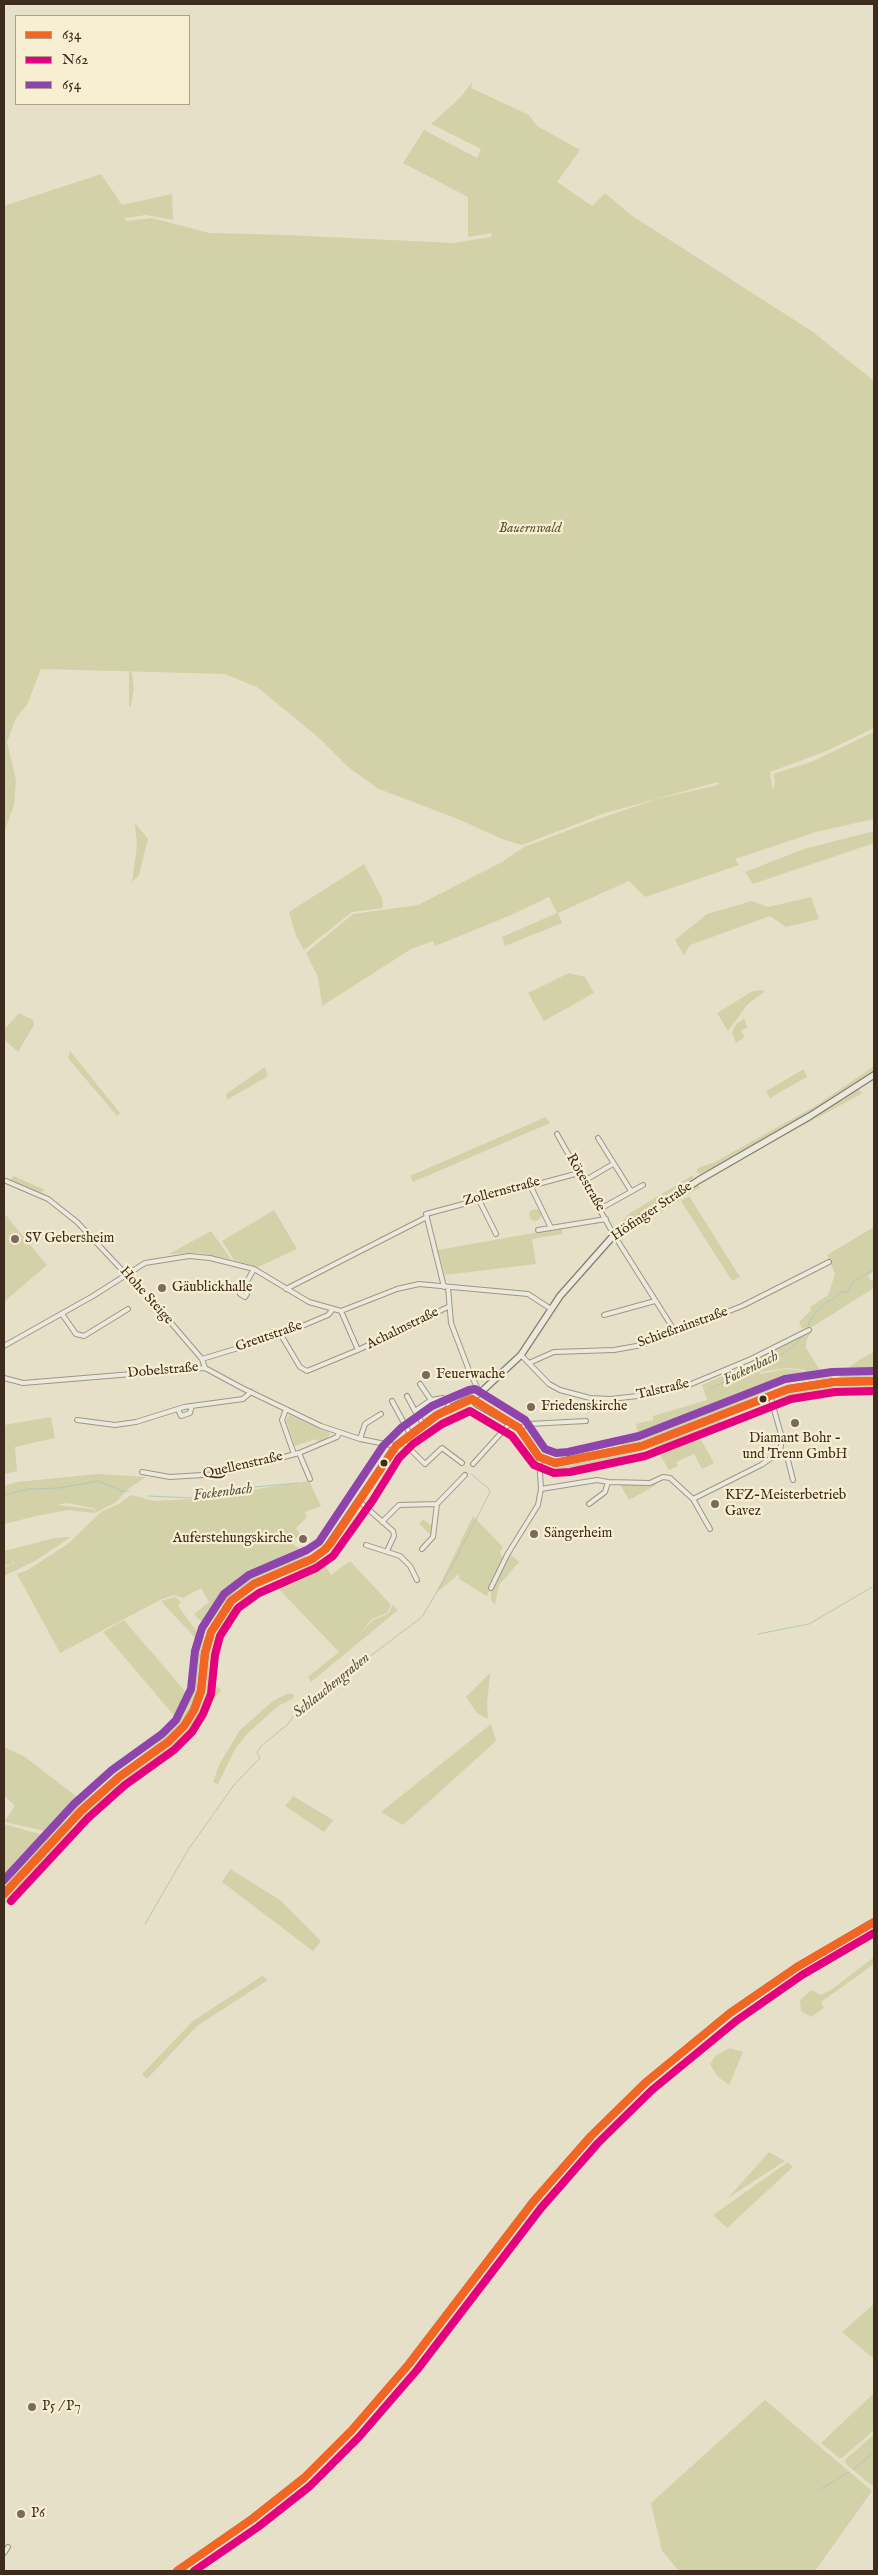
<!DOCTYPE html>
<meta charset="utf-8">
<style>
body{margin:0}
#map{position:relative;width:878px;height:2575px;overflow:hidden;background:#e7e0c9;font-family:"IM FELL English",serif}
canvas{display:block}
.frame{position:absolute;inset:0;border:5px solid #3e2b1e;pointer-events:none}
.legend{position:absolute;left:15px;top:15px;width:175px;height:90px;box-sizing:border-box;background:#f8efd3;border:1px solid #aea18b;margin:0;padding:6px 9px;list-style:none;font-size:15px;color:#3e2b1e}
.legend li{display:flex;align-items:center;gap:10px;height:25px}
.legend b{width:25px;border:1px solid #aea18b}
</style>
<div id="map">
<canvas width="878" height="2575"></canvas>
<div class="frame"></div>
<ul class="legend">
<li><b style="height:6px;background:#f26522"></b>634</li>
<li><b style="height:6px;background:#e5007d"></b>N62</li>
<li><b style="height:6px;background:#8e44ad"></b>654</li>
</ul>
</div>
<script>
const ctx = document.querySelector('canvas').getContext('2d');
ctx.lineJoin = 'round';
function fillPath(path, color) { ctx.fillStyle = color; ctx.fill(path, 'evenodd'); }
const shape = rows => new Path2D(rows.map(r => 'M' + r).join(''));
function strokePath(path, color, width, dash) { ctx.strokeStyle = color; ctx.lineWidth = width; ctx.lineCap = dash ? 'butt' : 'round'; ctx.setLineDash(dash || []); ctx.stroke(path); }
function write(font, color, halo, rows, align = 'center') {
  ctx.font = font + ' "IM FELL English",serif'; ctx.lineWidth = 4.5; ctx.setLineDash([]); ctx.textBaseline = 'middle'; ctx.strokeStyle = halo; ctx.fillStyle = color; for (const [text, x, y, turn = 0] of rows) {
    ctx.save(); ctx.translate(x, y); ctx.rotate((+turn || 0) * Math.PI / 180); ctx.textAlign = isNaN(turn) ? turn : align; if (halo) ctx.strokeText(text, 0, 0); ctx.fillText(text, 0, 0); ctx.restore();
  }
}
fillPath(shape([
 [473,81,471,88,529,115,537,126,580,150,557,182,592,206,605,193,631,215,813,332,874,381,874,728,824,752,770,772,773,791,775,781,773,774,811,762,874,732,874,819,816,832,735,859,739,865,645,897,629,881,558,913,562,923,505,946,502,937,557,913,549,897,509,916,435,946,433,941,411,949,322,1006,318,977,306,953,353,914,418,905,502,862,524,847,601,818,657,799,718,785,718,782,605,813,522,845,502,839,458,819,379,789,348,767,318,737,257,687,225,674,41,669,27,705,16,718,7,742,16,780,14,805,4,832,4,206,101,174,122,205,172,194,173,220,146,215,125,218,126,221,152,218,209,233,286,235,454,243,491,237,492,233,468,237,468,197,403,163,424,130,477,158,481,149,431,124,460,98],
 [129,672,132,672,134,689,131,705,129,708],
 [135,823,148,839,139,875,132,882,137,846],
 [874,831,874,843,753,884,745,872,804,849],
 [364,864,382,898,383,908,352,912,304,950,296,936,289,912],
 [811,897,819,919,786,927,770,916,690,945,684,955,675,940,707,914,752,901,768,907],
 [569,973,585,977,594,993,544,1021,528,993],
 [763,990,764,992,748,1004,728,1031,717,1013,753,991],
 [19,1013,33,1020,34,1025,18,1052,4,1039,4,1030],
 [744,1019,748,1028,741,1030,745,1037,736,1043,732,1032,736,1024],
 [70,1051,120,1113,117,1116,68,1058],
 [874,1066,874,1071,860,1082,800,1119,701,1174,696,1172,698,1168,715,1162,817,1105],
 [265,1067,268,1076,227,1100,226,1094],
 [804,1069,807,1077,770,1098,766,1091],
 [858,1089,863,1093,761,1148,762,1146,814,1117],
 [546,1117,550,1123,413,1182,410,1176],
 [693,1175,693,1179,663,1200,618,1226,630,1213],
 [14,1176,45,1190,40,1194,9,1181],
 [698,1185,700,1187,638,1227,635,1224],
 [689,1196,740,1277,732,1281,681,1201],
 '529 1215a6 6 0 1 1 12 0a6 6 0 1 1-12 0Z',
 [274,1210,297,1249,258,1267,234,1260,222,1241],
 [4,1213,47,1265,4,1302],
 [874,1227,874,1271,868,1276,871,1281,874,1279,874,1288,812,1327,808,1326,802,1329,799,1322,811,1310,810,1307,828,1295,835,1274,827,1255],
 [562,1228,562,1234,532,1239,536,1264,445,1275,438,1250],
 [211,1231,231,1259,199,1253,169,1254],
 [812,1330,806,1342,806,1348,819,1369,835,1372,832,1378,789,1382,788,1379,807,1370,787,1368,760,1372,754,1361],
 [874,1352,874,1373,842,1372,862,1358],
 [752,1363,761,1374,786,1369,804,1371,786,1379,782,1385,775,1386,767,1392,664,1434,621,1447,620,1440,638,1435,636,1424,653,1420,653,1416,707,1400,702,1385],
 [840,1375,874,1375,874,1378,839,1378],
 [874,1384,874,1389,810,1393,777,1400,784,1394,811,1388],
 [289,1415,330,1433,328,1438,318,1442,316,1439,295,1446,286,1420],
 [51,1417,55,1438,15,1447,17,1471,4,1474,4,1425],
 [718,1419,720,1423,697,1433,714,1463,702,1469,694,1454,676,1462,678,1466,669,1470,655,1447,624,1456,622,1462,607,1461,543,1474,542,1470,639,1449],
 [98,1474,146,1477,128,1489,116,1502,97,1512,93,1508,67,1503,57,1505,93,1509,96,1512,94,1513,68,1510,41,1515,40,1513,41,1515,4,1524,4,1486,17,1482],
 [309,1481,321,1506,305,1512,307,1517,296,1528,300,1535,291,1543,302,1551,306,1558,259,1577,239,1589,222,1605,208,1625,203,1624,194,1614,209,1602,201,1588,183,1598,174,1595,160,1600,60,1653,17,1574,28,1570,69,1543,101,1512,119,1504,131,1495,154,1501,192,1499],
 [619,1483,655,1483,656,1485,629,1500],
 [473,1516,503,1547,500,1552,503,1558,487,1596,459,1579,459,1574,436,1593],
 [423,1519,430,1525,434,1521,433,1537,419,1524],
 [71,1537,35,1561,4,1576,4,1567,14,1564,12,1558,13,1564,4,1566,4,1551,55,1538],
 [509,1553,519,1562,499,1585,495,1605,491,1600,491,1593],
 [321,1559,331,1575,350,1561,391,1605,387,1613,372,1619,358,1636,373,1620,388,1614,393,1605,398,1610,311,1682,308,1677,339,1652,277,1587,246,1602,234,1614,220,1635,216,1631,229,1611,245,1596],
 [175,1597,181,1602,178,1606,198,1633,197,1640,161,1601],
 [124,1620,189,1696,177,1719,103,1632],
 [202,1633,206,1639,198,1689,192,1707,182,1724,157,1747,101,1788,70,1817,69,1815,79,1805,157,1743,181,1718,193,1691,199,1636],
 [212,1636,217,1636,218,1640,211,1653,207,1694,201,1710,189,1730,173,1747,135,1773,79,1823,75,1823,75,1820,121,1778,166,1746,184,1729,204,1687,209,1646],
 [490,1673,487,1705,488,1719,477,1713,466,1697],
 [211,1681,221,1690,195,1729,175,1749,200,1716,207,1700],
 [289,1693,295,1695,292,1699,278,1706,247,1734,235,1749,218,1784,213,1782,220,1763,240,1730,273,1701],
 [491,1724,496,1741,403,1825,381,1812],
 [4,1747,25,1757,81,1800,45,1831,4,1822,15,1806,4,1795],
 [293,1796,333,1820,324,1832,285,1806],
 [62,1822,64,1824,4,1890,4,1824,43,1835],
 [71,1826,72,1831,4,1906,4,1897],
 [230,1869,280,1900,321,1941,313,1951,222,1882],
 [874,1957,874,1964,821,2002,824,2008,811,2017,801,2011,800,2000,811,1990,821,1995,831,1990],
 [262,1976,268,1980,197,2026,147,2079,142,2074,193,2021],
 [730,2048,743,2052,729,2085,717,2076,710,2064,715,2056],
 [769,2152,785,2161,728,2198],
 [788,2162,793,2167,727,2228,713,2215],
 [874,2304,874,2359,842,2332],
 [874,2393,874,2430,842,2458,839,2458,821,2443],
 [765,2400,872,2491,815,2571,679,2571,662,2551,651,2503],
 [874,2434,874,2487,846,2464,845,2460]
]), '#d2d1a8');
strokePath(shape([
 [807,1329,811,1318,828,1301,832,1300,841,1292,848,1292,852,1283,874,1269],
 [710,1389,778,1357,795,1345,805,1333],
 [4,1495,29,1489,59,1488,98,1481,122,1491,129,1491],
 [148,1496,192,1498,245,1488,297,1483],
 [758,1634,809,1624,874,1586],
 [145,1924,188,1850,234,1785,260,1758,257,1753,261,1746,288,1724,296,1712,422,1617,451,1568,490,1492,489,1489,471,1474],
 [853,2469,874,2453],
 [821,2489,849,2472]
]), '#b2c8bb', 1);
const street = shape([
 [557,1134,614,1235,676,1333],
 [598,1138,631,1191],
 [6,1181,48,1199,77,1222,166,1317,202,1359,205,1368],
 [584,1181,613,1164],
 [530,1185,551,1228],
 [478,1198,496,1234],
 [600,1209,643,1185],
 [538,1230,606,1219],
 [444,1287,426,1214,579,1173],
 [448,1287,451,1323,470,1373,480,1393],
 [243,1289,247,1294,245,1297,240,1294,241,1292,254,1269],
 [286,1289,427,1217],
 [341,1311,358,1350],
 [62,1314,76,1334,84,1336,128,1309],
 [604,1315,655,1301],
 [281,1335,300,1367,307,1371,358,1350,448,1307],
 [4,1346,93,1296,145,1263,189,1256,210,1258,254,1269,309,1302,341,1311,397,1289,419,1284,528,1294,551,1309],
 [521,1355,549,1384,560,1390,590,1398,611,1399,646,1395,684,1387,751,1359,809,1330],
 [202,1359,281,1335,328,1315,333,1309],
 [529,1363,554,1352,614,1350,642,1345,742,1306,829,1262],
 [4,1378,23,1383,205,1368,242,1388,321,1426,360,1439,396,1446],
 [420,1384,431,1400],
 [407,1396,415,1411],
 [392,1401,410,1434],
 [178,1409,181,1416,190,1413,192,1406],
 [286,1409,282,1420,294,1454],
 [77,1420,115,1425,136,1422,184,1407,243,1399,251,1392],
 [423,1424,415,1411,431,1400,443,1398,451,1408],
 [519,1428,529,1424,586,1421],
 [360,1439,365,1424,381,1414],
 [402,1441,425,1464,442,1448,462,1463],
 [780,1452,787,1456,793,1480],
 [299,1453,310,1479],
 [473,1464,511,1422],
 [142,1472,170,1477,219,1474,299,1453,337,1437,339,1433],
 [541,1489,597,1480,608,1482,650,1483,663,1477,670,1478,693,1499,710,1529],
 [693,1499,761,1465,780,1452,782,1438,770,1395],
 [360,1502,393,1531,394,1536,387,1551],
 [589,1504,605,1492,608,1482],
 [382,1522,399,1505,437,1504],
 [366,1545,400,1556,410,1566,417,1580],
 [422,1549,433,1537,437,1504,465,1475],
 [491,1588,507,1555,538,1505,541,1489,539,1457],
 [4,2553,8,2547]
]);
const secondary = shape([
 [472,1399,477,1404,519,1428,539,1457,555,1463,642,1446,788,1389,834,1382,874,1381],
 [4,1894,81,1811,119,1777,168,1742,184,1726,194,1710,201,1691,205,1653,211,1632,231,1601,254,1584,312,1559,326,1549,396,1446,437,1415,480,1393,521,1355,560,1296,614,1235,699,1180,810,1116,874,1075],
 [177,2571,252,2519,304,2478,352,2430,409,2364,533,2202,591,2136,645,2083,730,2013,797,1967,874,1922]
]);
strokePath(street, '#9d9688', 6);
strokePath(secondary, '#857e70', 8);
strokePath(street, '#ebe8dc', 4);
strokePath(secondary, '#ebe8dc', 5.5);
strokePath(shape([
 [472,1399,519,1428,539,1457,555,1463,642,1446,788,1389,834,1382,874,1381],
 [4,1894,81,1811,119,1777,168,1742,184,1726,194,1710,201,1691,205,1653,211,1632,231,1601,254,1584,312,1559,323,1551,331,1543,396,1446,437,1415,472,1399],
 [177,2571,252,2519,304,2478,352,2430,409,2364,533,2202,591,2136,645,2083,730,2013,797,1967,874,1922]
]), '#f26522', 8);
strokePath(shape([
 [11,1901,88,1818,125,1785,174,1750,192,1732,203,1714,211,1694,215,1655,220,1636,238,1608,259,1593,316,1568,333,1556,373,1500,399,1458,413,1444,442,1424,470,1411,512,1436,534,1465,554,1473,570,1472,645,1456,791,1399,835,1392,874,1391],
 [194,2571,258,2527,310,2486,359,2437,417,2370,541,2208,598,2143,652,2090,736,2021,802,1975,874,1933]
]), '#e5007d', 8);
strokePath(shape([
 [4,1880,74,1804,112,1770,162,1734,176,1720,191,1689,195,1651,202,1628,224,1594,249,1575,307,1550,319,1542,383,1446,401,1428,432,1406,469,1390,475,1389,525,1420,545,1449,556,1453,568,1452,639,1436,785,1379,832,1372,874,1371]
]), '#8e44ad', 8);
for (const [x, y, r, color] of [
 [15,1239,5,"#796a5a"],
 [162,1288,5,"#796a5a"],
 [426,1375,5,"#796a5a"],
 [763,1399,4.5,"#3e2b1e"],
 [531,1407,5,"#796a5a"],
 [795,1423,5,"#796a5a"],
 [384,1463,4.5,"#3e2b1e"],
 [715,1504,5,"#796a5a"],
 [534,1534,5,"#796a5a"],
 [303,1539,5,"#796a5a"],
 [32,2407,5,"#796a5a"],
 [21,2514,5,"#796a5a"]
]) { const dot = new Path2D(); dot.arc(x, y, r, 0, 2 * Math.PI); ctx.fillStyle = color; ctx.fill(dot); strokePath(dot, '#f8efd3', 2); }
write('italic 14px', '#5e513a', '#f8efd3', [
 ["Bauernwald",530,529]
]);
write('14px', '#3e2b1e', '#f8efd3', [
 ["Rötestraße",585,1183,60],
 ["Zollernstraße",502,1192,-15],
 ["Höfinger Straße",652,1212,-34],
 ["Hohe Steige",146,1296,48],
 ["Schießrainstraße",683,1328,-20],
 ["Achalmstraße",403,1329,-26],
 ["Greutstraße",269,1337,-19],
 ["Dobelstraße",163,1371,-5],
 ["Talstraße",663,1390,-13],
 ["Quellenstraße",243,1466,-13]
]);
write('14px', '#3e2b1e', '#f8efd3', [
 ["SV Gebersheim",25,1239],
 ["Gäublickhalle",172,1288],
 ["Feuerwache",436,1375],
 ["Friedenskirche",541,1407],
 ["Diamant Bohr -",795,1439,"center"],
 ["und Trenn GmbH",795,1455,"center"],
 ["KFZ-Meisterbetrieb",725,1496],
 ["Gavez",725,1512],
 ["Sängerheim",544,1534],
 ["Auferstehungskirche",293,1539,"right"],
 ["P5 / P7",42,2407],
 ["P6",31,2514]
], 'left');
write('italic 15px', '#565044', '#f8efd3', [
 ["Fockenbach",751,1369,-26],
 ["Fockenbach",223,1493,-7],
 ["Schlauchengraben",332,1686,-39]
]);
</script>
